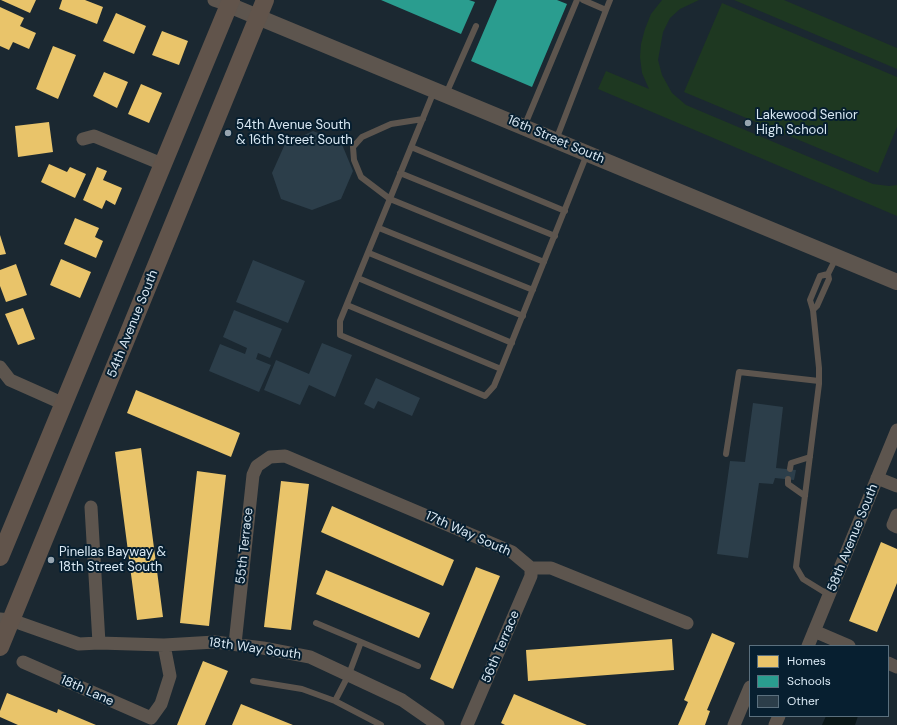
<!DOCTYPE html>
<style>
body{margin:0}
#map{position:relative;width:897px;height:725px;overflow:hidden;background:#1b2831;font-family:"DM Sans",sans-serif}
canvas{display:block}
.legend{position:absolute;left:749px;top:645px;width:140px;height:72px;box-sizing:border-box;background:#071f30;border:1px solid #5b707e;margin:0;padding:5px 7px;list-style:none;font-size:12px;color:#dae9f4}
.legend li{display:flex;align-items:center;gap:8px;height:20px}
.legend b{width:20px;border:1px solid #5b707e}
</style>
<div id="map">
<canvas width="897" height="725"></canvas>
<ul class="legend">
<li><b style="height:11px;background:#e9c46a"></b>Homes</li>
<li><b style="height:11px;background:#2a9d8f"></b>Schools</li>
<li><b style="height:11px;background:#2c3e4a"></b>Other</li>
</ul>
</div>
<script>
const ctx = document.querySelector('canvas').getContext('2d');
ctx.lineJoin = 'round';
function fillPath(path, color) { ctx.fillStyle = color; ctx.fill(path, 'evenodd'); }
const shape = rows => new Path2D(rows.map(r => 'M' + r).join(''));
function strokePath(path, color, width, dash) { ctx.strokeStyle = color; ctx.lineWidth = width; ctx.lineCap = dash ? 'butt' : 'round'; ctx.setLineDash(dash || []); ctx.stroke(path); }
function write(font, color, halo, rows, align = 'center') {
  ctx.font = font + ' "DM Sans",sans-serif'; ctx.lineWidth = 4; ctx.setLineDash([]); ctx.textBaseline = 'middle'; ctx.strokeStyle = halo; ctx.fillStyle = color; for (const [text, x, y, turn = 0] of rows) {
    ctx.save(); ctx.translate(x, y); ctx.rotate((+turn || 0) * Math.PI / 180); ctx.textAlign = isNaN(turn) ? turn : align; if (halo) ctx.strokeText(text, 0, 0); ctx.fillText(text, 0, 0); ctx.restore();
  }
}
fillPath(shape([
 [662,0,699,0,680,9,670,18,663,32,658,60,662,75,672,93,686,105,873,184,889,186,897,185,897,216,598,89,606,71,649,89,642,73,640,57,641,44,645,29,651,14],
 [734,0,784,0,897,48,897,69],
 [722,3,897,77,897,127,878,173,684,92]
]), '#1e3821');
fillPath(shape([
 [826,716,858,716,855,725,822,725]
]), '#0a1618');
fillPath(shape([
 [1,0,36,0,30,13],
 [62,0,85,0,103,7,97,24,59,9],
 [0,7,24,18,20,26,36,33,29,49,13,42,9,50,0,46],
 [116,13,146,26,134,54,103,41],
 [162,31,188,41,179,65,152,55],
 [53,46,76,55,58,99,36,89],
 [104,72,128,82,117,108,93,96],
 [141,84,162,93,149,123,128,114],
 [49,122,53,152,18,157,15,126],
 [49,164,67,172,70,167,86,174,75,198,41,182],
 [97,167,107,171,103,180,122,188,115,205,106,200,102,209,83,200],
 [75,218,99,228,95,237,103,241,96,258,64,244],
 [0,235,6,254,0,255],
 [61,259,91,272,80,298,50,285],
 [16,264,27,295,6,302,0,286,0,270],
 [23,308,35,339,18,345,5,314],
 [136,390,240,433,231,457,127,413],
 [141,448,163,617,137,620,115,452],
 [197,471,226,475,209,626,180,623],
 [281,481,309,484,291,630,264,627],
 [332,506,454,560,443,586,321,532],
 [881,542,897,549,897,583,877,632,849,621],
 [476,567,500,576,453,689,430,679],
 [326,570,430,613,419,638,316,594],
 [712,633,735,643,707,710,710,711,705,725,678,725,688,702,684,700],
 [672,639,674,670,528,681,526,650],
 [203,661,228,671,205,725,177,725],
 [7,693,57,713,58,709,96,725,18,725,0,717,0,711],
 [514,694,587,725,505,725,501,723],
 [241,704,293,725,232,725]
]), '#e9c46a');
fillPath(shape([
 [381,0,469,0,475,2,461,34],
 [497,0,557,0,567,4,532,87,471,61]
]), '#2a9d8f');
fillPath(shape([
 [313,131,341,142,353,171,341,199,312,210,281,199,272,173,285,144],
 [253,260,305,281,288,323,236,302],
 [234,310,282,329,270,358,258,353,256,359,271,365,259,392,209,371,220,344,245,354,247,348,223,337],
 [322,343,352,355,335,397,309,385,300,405,264,390,276,360,309,374],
 [376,378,420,398,412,416,378,401,374,409,364,404],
 [753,403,783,407,776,468,796,470,794,480,775,478,773,484,759,483,748,558,717,554,730,461,745,462]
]), '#2c3e4a');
strokePath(shape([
 [606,10,610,0],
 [434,91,340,321,340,335,485,396,494,386,501,369,587,154],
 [446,94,476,26],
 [423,119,391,124,362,137,353,147,354,160,361,177,390,199,544,262],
 [524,127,577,0],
 [556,140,606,10,583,0],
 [411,147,565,211],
 [400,173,555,236],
 [379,228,533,290],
 [369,253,523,316],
 [828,274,820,276,810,300,813,310,819,368,819,384,796,567,803,579,829,595],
 [358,278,512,343],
 [347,305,501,369],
 [813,310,817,306,829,279,828,274,836,258],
 [726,454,739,372,819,381],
 [790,469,791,463,810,457],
 [788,479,788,484,805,496],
 [316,623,418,666],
 [253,681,302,689,335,701,381,725],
 [335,701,349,674,361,642]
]), '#5d554e', 6);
strokePath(shape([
 [214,0,229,5],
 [83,139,94,136,162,164],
 [0,367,10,380,64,404],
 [877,478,897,486],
 [91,507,99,643],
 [897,515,893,525,897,527],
 [0,619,11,620,79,644,99,643,164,645,215,642,263,648,310,657,402,700,438,725],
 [814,631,849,646],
 [235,644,253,475,257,466,270,457,285,456,512,552,531,568,551,568,687,623],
 [808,646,897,430],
 [23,662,151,718,161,704,170,676,164,645],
 [888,663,897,667],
 [467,725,531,576,531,568],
 [734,725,750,687],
 [775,725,779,716]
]), '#5d554e', 13);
strokePath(shape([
 [229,5,897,282]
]), '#5d554e', 16);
strokePath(shape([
 [0,557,231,0],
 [0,647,265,0]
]), '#61544b', 18);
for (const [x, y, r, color] of [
 [748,123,4,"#97a5b0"],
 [228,133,4,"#97a5b0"],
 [51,560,4,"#97a5b0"]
]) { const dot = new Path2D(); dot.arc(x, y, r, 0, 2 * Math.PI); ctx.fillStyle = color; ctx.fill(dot); strokePath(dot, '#071f30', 1.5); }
write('13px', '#dae9f4', '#071f30', [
 ["Lakewood Senior",756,116],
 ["High School",756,131],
 ["54th Avenue South",236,126],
 ["& 16th Street South",236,141],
 ["Pinellas Bayway &",59,553],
 ["18th Street South",59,568]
], 'left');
write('13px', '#dae9f4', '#071f30', [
 ["16th Street South",556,140,23],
 ["54th Avenue South",133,324,-68],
 ["17th Way South",468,534,24],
 ["58th Avenue South",853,538,-68],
 ["55th Terrace",245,546,-84],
 ["56th Terrace",501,647,-67],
 ["18th Way South",255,649,8],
 ["18th Lane",87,691,24]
]);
</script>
